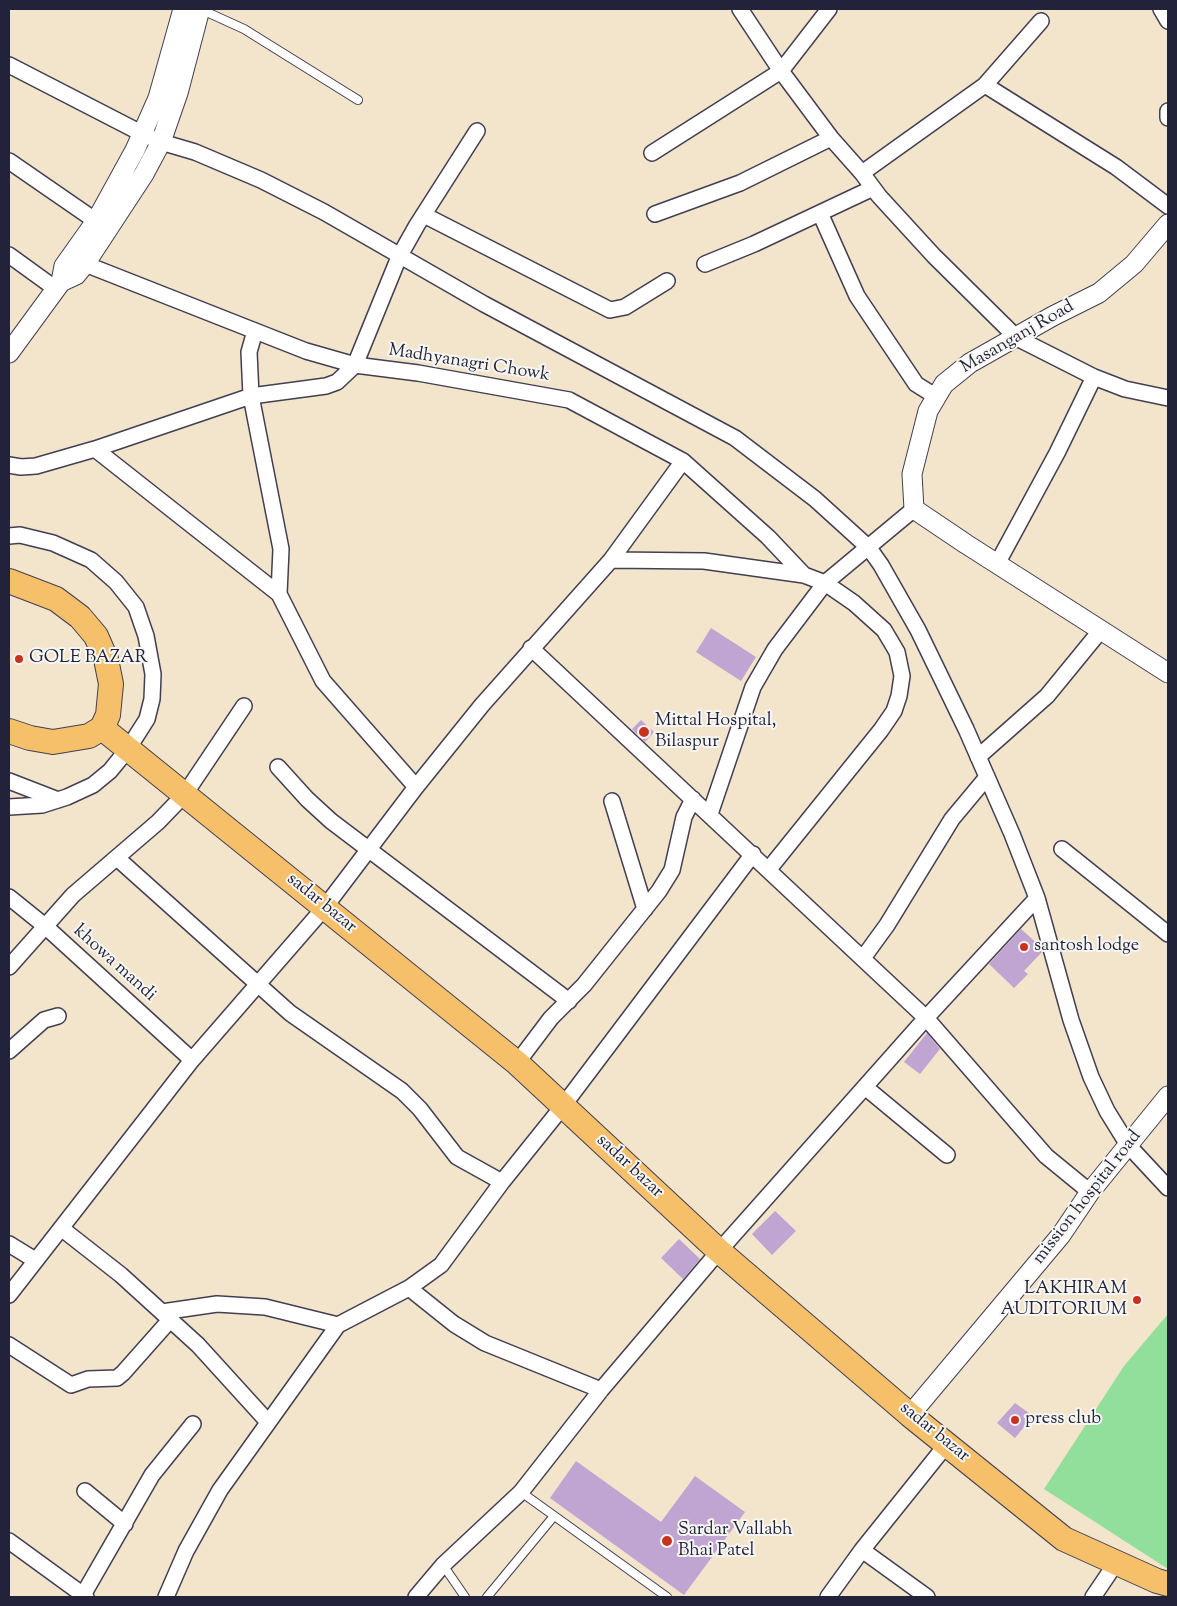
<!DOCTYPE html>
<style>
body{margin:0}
#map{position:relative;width:1177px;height:1606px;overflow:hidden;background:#f3e4cc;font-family:"Sorts Mill Goudy",serif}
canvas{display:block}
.frame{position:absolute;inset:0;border:10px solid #22223b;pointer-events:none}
</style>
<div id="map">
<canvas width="1177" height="1606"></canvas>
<div class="frame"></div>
</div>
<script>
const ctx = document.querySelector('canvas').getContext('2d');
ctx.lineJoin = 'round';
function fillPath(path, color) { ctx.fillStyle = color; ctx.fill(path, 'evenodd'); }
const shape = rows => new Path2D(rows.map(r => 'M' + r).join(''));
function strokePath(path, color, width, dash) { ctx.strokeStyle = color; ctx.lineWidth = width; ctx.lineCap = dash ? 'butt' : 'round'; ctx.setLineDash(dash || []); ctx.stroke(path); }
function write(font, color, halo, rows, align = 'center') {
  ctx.font = font + ' "Sorts Mill Goudy",serif'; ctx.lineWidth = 4; ctx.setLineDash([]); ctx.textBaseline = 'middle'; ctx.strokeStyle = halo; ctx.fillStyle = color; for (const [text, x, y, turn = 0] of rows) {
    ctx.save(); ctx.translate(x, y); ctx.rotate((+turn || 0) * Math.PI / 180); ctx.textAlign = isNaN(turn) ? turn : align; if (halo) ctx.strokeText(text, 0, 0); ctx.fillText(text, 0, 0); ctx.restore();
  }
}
fillPath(shape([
 [1168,1314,1168,1569,1044,1489,1124,1366]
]), '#92de9b');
fillPath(shape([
 [711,628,756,657,741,681,696,652],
 [641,720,654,732,645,742,632,729],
 [1021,929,1041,947,1042,952,1024,971,1028,974,1014,988,989,964],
 [927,1033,940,1049,920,1074,904,1062],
 [775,1211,796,1231,772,1255,752,1234],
 [679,1239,700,1259,683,1279,661,1258],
 [1015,1403,1033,1416,1015,1438,997,1423],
 [576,1461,661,1522,695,1476,745,1512,684,1595,550,1498]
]), '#c0a4d1');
const service = shape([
 [200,9,244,29,358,100],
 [521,1492,667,1597],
 [443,1565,465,1597],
 [487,1597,554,1516]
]);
const minor = shape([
 [740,9,781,71,831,138,862,173,879,196,934,256,1017,338,1094,377,1125,389,1168,398],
 [1161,9,1168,21],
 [9,65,143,134,161,142,195,152,261,180,324,212,484,304,735,438,815,499,869,548,881,565,918,630,966,729,1012,834,1037,898,1071,1020,1091,1077,1107,1111,1128,1145,1168,1188],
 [985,85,1116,167,1168,206],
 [1168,111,1168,118],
 [652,153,781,71,829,9],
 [9,161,96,221],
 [862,173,985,85,1041,21],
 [820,213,857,296,916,384,935,396],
 [655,214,740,183,831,138],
 [424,215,610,310,625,307,667,281],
 [9,255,56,289],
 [85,264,306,351,355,365,418,373,569,400,683,461,768,537,804,575],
 [705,264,754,244,873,188],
 [255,331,249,352,251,396,281,549,279,594,323,681,416,787],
 [95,449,279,594],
 [9,465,21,467,36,466,95,449,251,396,326,386,337,382,355,365,399,257,417,225,477,131],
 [9,536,20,535,53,543,91,560,116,582,136,607,146,636,153,674,152,699,147,719,128,749,110,771,93,785,67,797,42,805,9,807],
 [611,560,704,561,804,575,825,583,914,509],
 [997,564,1057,453,1094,377],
 [531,648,926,1018,1046,1156,1090,1192],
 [978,757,1047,696,1101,630],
 [278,767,307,799,331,821,569,1001],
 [9,781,58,800],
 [612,801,645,909],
 [710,814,753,687,775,649,825,583,854,603,884,630,897,652,902,676,899,696,894,711,881,730,769,869],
 [1062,849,1168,934],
 [117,858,290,1013,402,1091,420,1109,457,1157,502,1182],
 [9,897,45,926,192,1060],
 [863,958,887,925,952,819,987,777],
 [9,967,73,895,158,822,185,794,244,706],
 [9,1051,44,1020,58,1016],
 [517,1063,551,1018,584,985,659,891,672,870,684,817,693,799],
 [865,1087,947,1155],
 [61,1228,121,1275,198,1345,268,1422],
 [9,1244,35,1260],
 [409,1288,454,1324,485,1343,601,1390],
 [9,1295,192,1060,325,907,416,787,482,705,611,560,683,461],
 [162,1312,217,1304,265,1307,338,1325],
 [9,1345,71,1385,88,1379,117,1378,123,1373,170,1320],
 [85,1491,125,1524],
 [9,1541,86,1597],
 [862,1550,927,1597],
 [83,1595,152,1475,193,1424],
 [166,1597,186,1551,220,1490,338,1325,409,1288,441,1265,502,1182,563,1106,753,854],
 [416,1597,443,1565,521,1492,601,1390,719,1251,926,1018,1037,898],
 [828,1597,862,1550,947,1444],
 [1093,1597,1116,1563]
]);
const tertiary = shape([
 [1168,224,1134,264,1099,293,1053,316,970,363,944,384,928,411,912,474,914,509,966,544,1168,673],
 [61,282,76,275,85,264,144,174,161,142,178,93,200,9],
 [9,353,61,282,64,266,96,221,135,150,158,98,183,9],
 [910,1415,1061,1235,1090,1192,1168,1096]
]);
const primary = shape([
 [9,581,56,599,80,617,96,636,106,659,111,684,108,715,102,728,89,736,53,742,30,738,9,731],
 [102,728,517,1063,719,1251,910,1415,1064,1539,1157,1581,1168,1584]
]);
strokePath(service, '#413f51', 10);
strokePath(minor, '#413f51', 18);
strokePath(tertiary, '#413f51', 21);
strokePath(primary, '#413f51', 26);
strokePath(service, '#fff', 8);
strokePath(minor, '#fff', 15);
strokePath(tertiary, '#fff', 19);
strokePath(primary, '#f6c06b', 24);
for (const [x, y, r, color] of [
 [19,659,5,"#c8321e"],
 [644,732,6,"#c8321e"],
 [1024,947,5,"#c8321e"],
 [1137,1300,5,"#c8321e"],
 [1015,1420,5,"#c8321e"],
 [667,1541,6,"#c8321e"]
]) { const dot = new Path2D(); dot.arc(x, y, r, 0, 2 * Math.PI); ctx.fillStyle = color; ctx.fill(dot); strokePath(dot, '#f6f6f2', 2); }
write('18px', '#22223b', '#f6f6f2', [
 ["Masanganj Road",1018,338,-30],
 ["Madhyanagri Chowk",469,364,9],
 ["sadar bazar",321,904,39],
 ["khowa mandi",114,964,42],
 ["sadar bazar",629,1167,43],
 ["mission hospital road",1088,1198,-52],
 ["sadar bazar",934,1433,39]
]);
write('18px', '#22223b', '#f6f6f2', [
 ["GOLE BAZAR",29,659],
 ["Mittal Hospital,",655,722],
 ["Bilaspur",655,743],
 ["santosh lodge",1034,947],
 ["LAKHIRAM",1127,1290,"right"],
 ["AUDITORIUM",1127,1311,"right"],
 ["press club",1025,1420],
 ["Sardar Vallabh",678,1531],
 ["Bhai Patel",678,1552]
], 'left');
</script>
